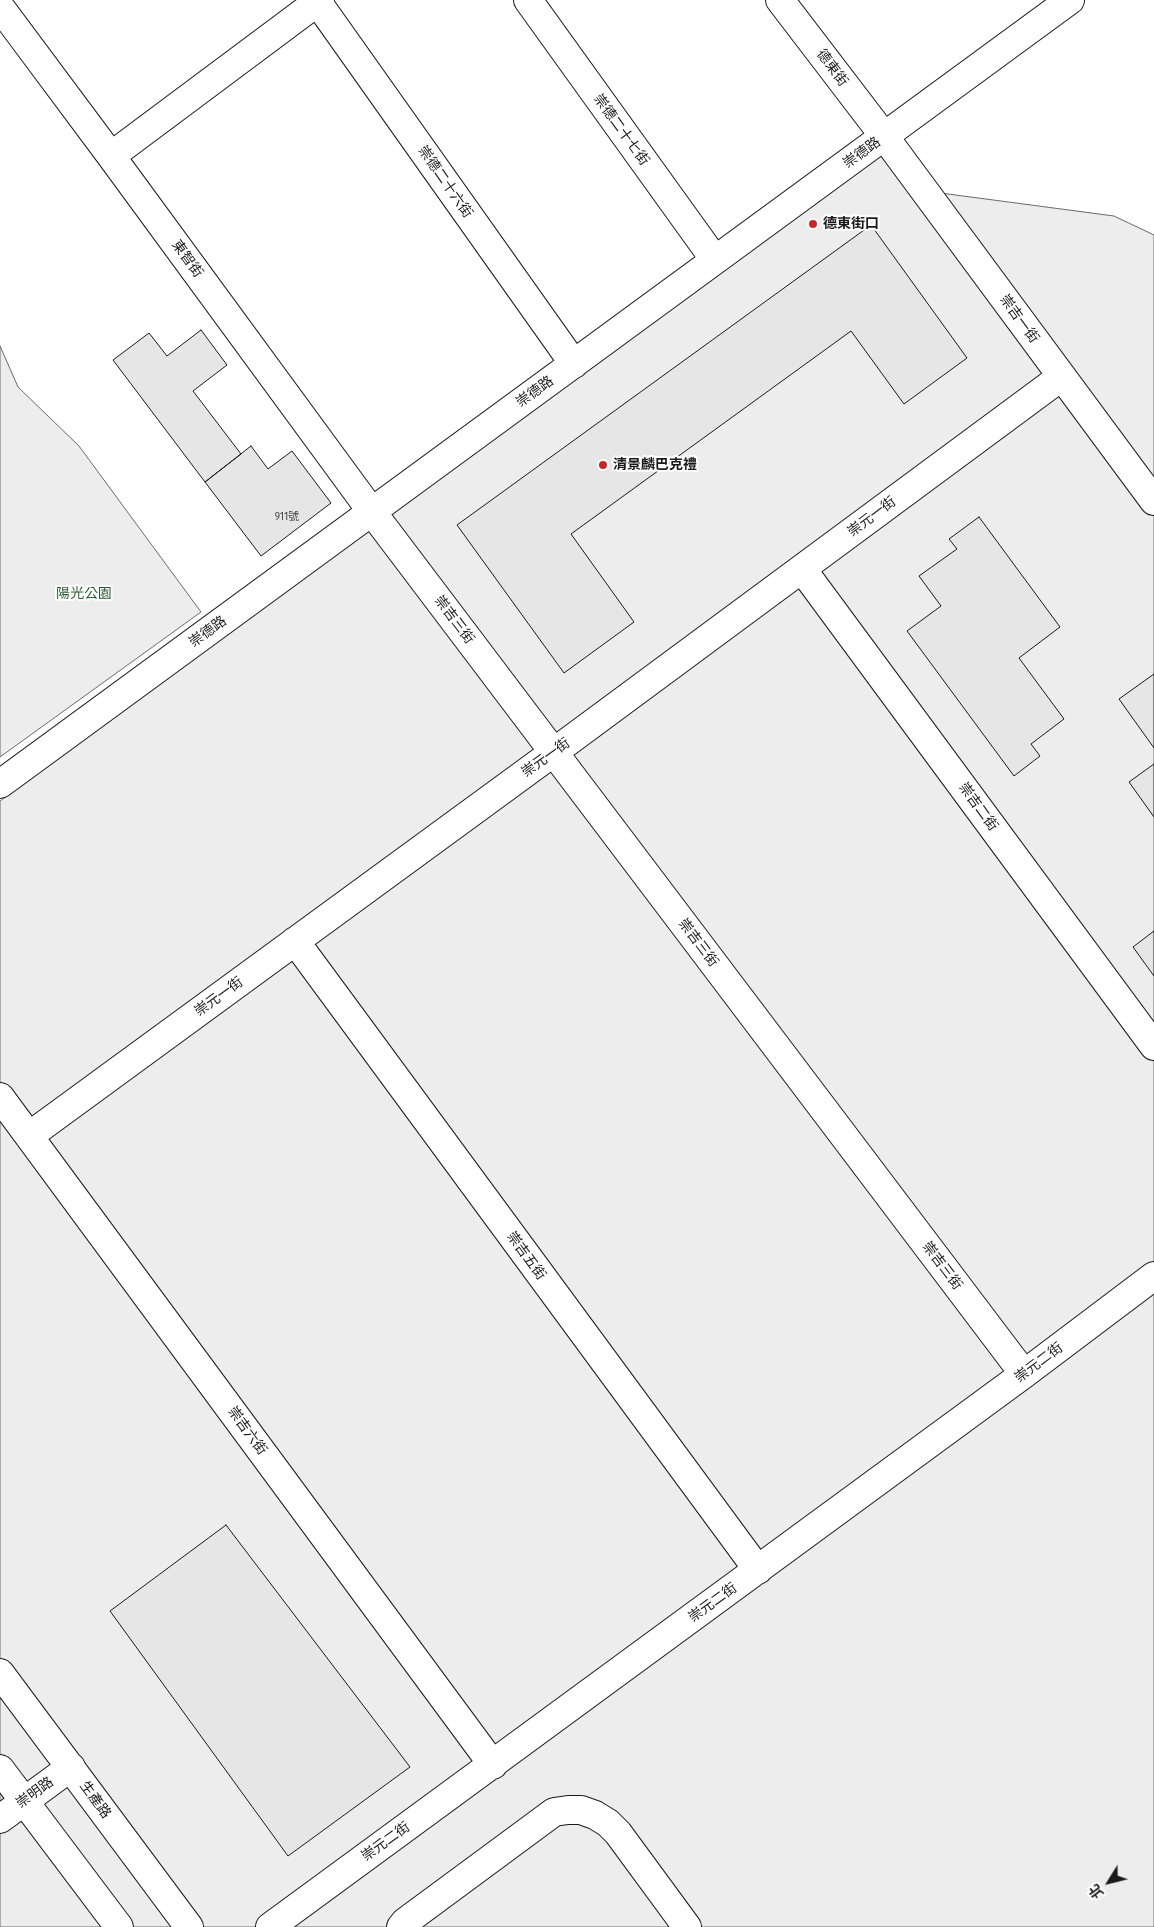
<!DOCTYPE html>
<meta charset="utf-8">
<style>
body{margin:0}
#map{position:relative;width:1154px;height:1927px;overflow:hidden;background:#fff;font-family:"Fira Sans Condensed","Noto Sans TC",sans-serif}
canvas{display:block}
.north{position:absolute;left:1084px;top:1857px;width:50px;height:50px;-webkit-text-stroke:4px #fff;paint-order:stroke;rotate:234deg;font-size:14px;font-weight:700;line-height:20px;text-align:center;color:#1a1a1a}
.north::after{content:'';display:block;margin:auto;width:18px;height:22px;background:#1a1a1a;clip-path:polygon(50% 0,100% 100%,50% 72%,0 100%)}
</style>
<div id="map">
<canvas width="1154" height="1927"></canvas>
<div class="north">北</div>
</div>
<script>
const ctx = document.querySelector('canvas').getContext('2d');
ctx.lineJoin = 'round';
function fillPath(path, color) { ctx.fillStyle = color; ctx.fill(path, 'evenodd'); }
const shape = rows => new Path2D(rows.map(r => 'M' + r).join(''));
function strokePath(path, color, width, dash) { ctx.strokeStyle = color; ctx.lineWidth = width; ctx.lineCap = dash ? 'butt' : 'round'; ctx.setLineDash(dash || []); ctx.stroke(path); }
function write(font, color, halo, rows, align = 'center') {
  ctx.font = font + ' "Fira Sans Condensed","Noto Sans TC",sans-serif'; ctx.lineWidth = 4; ctx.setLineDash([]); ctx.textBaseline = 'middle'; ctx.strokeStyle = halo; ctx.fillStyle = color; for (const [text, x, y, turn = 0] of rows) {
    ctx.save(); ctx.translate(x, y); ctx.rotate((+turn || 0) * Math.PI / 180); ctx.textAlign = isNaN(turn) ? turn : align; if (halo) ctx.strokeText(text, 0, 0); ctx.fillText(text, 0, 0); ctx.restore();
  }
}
const built = shape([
 [882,151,933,192,1114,216,1154,235,1154,1927,0,1927,0,801,882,151],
 [0,346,18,387,79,446,201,612,0,757,0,346]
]);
fillPath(built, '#ededed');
strokePath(built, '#6a6a6a', 1);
const building = shape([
 [871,225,967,358,904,404,851,331,571,534,634,622,564,673,457,525,871,225],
 [201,330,227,365,193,391,241,454,205,482,113,360,149,333,167,356,201,330],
 [251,446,268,469,292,451,331,503,261,556,205,482,251,446],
 [979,517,1060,627,1019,658,1064,719,1031,744,1040,756,1014,776,907,631,941,606,919,576,957,549,949,539,979,517],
 [1154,674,1154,748,1119,699,1154,674],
 [1154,764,1154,817,1129,782,1154,764],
 [1154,931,1154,976,1133,947,1154,931],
 [226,1525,410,1767,288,1856,110,1611,226,1525]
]);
fillPath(building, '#e6e6e6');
strokePath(building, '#1a1a1a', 1);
const minor = shape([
 [316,0,574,364],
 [528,0,715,260],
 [780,0,884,136,1154,501],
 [0,7,111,156,372,512,1024,1374],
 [111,156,320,0],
 [802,569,1154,1046],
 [0,784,1070,0],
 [295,941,758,1570],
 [0,1097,493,1765],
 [29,1136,554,752,1061,377],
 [0,1673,189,1927],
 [0,1769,119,1927],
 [0,1819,71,1767],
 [270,1927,1024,1374,1154,1276],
 [401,1927,405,1922,554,1812,568,1810,581,1810,595,1815,608,1823,618,1833,687,1927]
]);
strokePath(minor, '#1a1a1a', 30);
strokePath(minor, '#fff', 28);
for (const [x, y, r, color] of [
 [813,224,5,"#c62828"],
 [603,465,5,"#c62828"]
]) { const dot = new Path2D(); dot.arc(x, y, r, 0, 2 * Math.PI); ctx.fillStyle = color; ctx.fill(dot); strokePath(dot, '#fff', 2); }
write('11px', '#4d4d4d', null, [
 ["911號",287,517]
]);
write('14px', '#1a1a1a', '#fff', [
 ["德東街",832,68,53],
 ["崇德二十七街",621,130,54],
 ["崇德路",862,153,-36],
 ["崇德二十六街",445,182,55],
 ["東智街",187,259,54],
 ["崇吉一街",1019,319,54],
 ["崇德路",535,392,-36],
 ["崇元一街",872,517,-37],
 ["崇吉三街",454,620,53],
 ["崇德路",208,632,-36],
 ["崇元一街",546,758,-36],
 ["崇吉二街",978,807,54],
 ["崇吉三街",698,943,53],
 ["崇元一街",219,997,-36],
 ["崇吉五街",526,1256,54],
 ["崇吉三街",942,1266,53],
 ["崇元二街",1039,1363,-37],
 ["崇吉六街",247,1431,54],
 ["崇元二街",713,1603,-36],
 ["崇明路",35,1793,-36],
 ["生產路",95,1800,54],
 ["崇元二街",386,1842,-36]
]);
write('bold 14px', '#1a1a1a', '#fff', [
 ["德東街口",823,224],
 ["清景麟巴克禮",613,465]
], 'left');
write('14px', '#2b5a34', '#fff', [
 ["陽光公園",84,594]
]);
</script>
